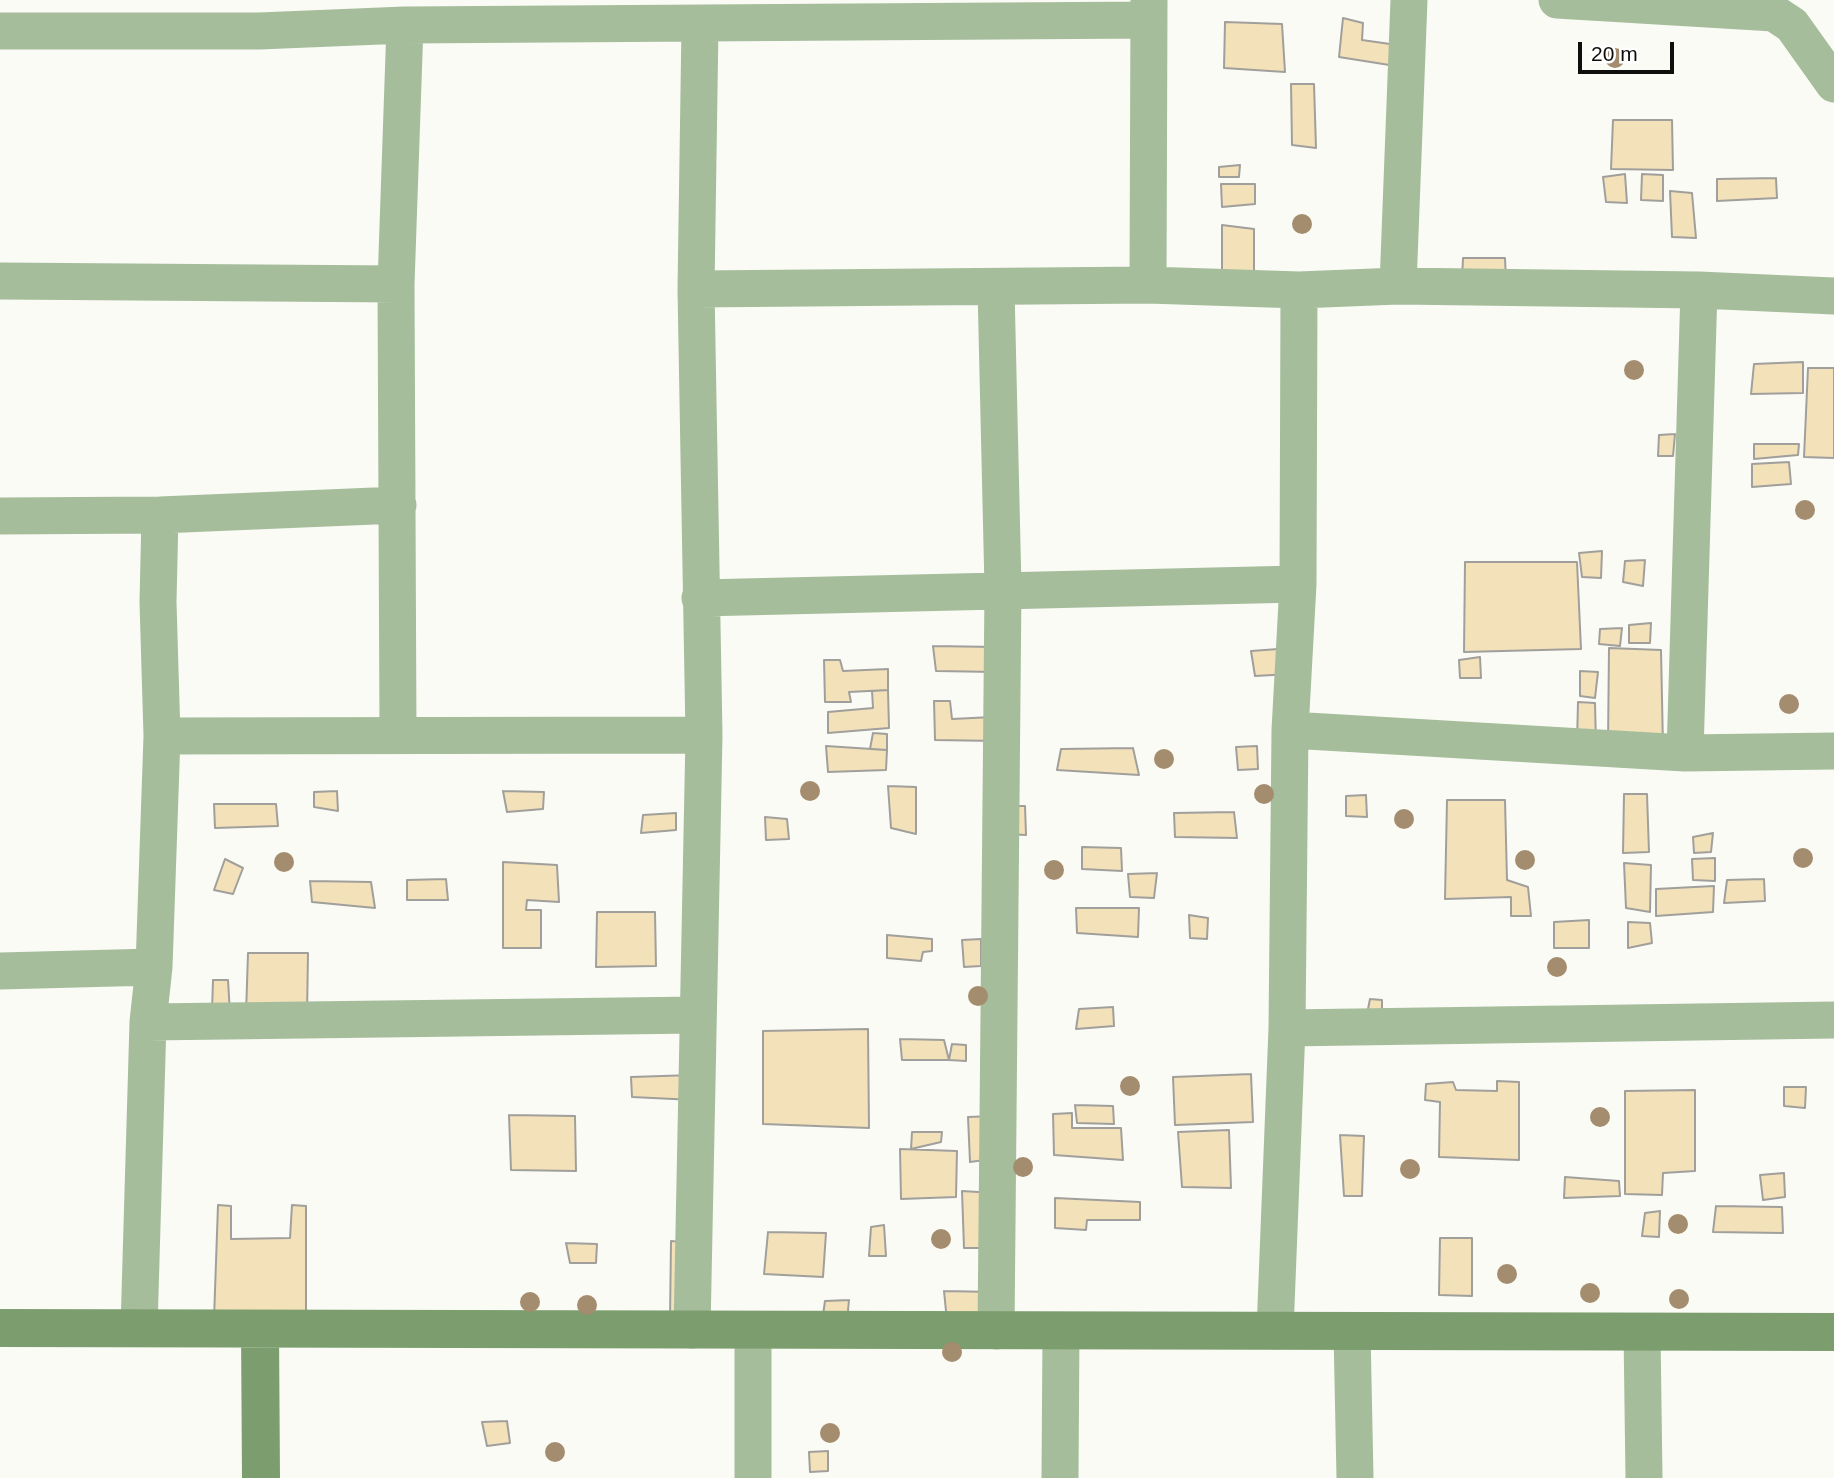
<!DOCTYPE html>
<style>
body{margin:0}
#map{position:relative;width:1834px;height:1478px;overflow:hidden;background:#fbfbf6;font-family:Helvetica,sans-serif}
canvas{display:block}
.scale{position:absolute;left:1578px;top:42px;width:96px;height:32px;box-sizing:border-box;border:4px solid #0e0e0c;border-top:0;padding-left:9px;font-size:21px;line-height:24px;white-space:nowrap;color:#0e0e0c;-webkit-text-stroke:5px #fff;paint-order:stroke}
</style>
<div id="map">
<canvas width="1834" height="1478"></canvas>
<div class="scale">20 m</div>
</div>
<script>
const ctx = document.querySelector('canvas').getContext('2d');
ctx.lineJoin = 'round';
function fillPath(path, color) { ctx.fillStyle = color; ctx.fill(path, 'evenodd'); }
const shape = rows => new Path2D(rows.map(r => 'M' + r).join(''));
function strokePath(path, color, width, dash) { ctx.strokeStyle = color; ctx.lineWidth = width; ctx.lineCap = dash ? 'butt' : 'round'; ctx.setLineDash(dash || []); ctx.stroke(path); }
const building = shape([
 [1343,18,1363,23,1362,40,1404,46,1402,67,1339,57,1343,18],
 [1225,22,1282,24,1285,72,1224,68,1225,22],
 [1291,84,1314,84,1316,148,1292,145,1291,84],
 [1613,120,1672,120,1673,170,1611,169,1613,120],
 [1240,165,1239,177,1219,177,1219,167,1240,165],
 [1625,174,1627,203,1606,202,1603,177,1625,174],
 [1642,174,1663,175,1663,201,1641,200,1642,174],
 [1776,178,1777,198,1717,201,1717,179,1776,178],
 [1221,184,1255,184,1255,204,1222,207,1221,184],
 [1670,191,1692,193,1696,238,1672,237,1670,191],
 [1222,225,1254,229,1254,288,1222,287,1222,225],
 [1463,258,1505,258,1506,281,1462,279,1463,258],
 [1803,362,1803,393,1751,394,1754,364,1803,362],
 [1808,368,1834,368,1834,458,1804,457,1808,368],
 [1675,434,1673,456,1658,456,1659,435,1675,434],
 [1754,444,1799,444,1798,455,1754,459,1754,444],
 [1789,462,1791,484,1752,487,1752,464,1789,462],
 [1602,551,1601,578,1582,577,1579,553,1602,551],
 [1645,560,1643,586,1623,582,1625,561,1645,560],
 [1465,562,1577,562,1581,649,1464,652,1465,562],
 [1651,623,1650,643,1629,643,1629,625,1651,623],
 [1622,628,1620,646,1599,644,1600,629,1622,628],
 [933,646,996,647,996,672,936,671,933,646],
 [1292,648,1291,674,1255,676,1251,651,1292,648],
 [1609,648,1661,650,1663,747,1608,743,1609,648],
 [1480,657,1481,678,1460,678,1459,660,1480,657],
 [824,660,840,660,843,671,888,669,888,690,849,692,851,702,825,702,824,660],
 [1580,671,1598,672,1595,698,1580,696,1580,671],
 [888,690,889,728,828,733,828,712,873,708,872,691,888,690],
 [934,701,950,701,952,719,993,717,997,741,935,740,934,701],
 [1578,702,1595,703,1596,745,1577,743,1578,702],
 [873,733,887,734,887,750,870,749,873,733],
 [826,746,887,750,886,770,828,772,826,746],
 [1257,746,1258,769,1238,770,1236,747,1257,746],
 [1133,748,1139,775,1057,770,1061,749,1133,748],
 [888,786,916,787,916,834,891,828,888,786],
 [337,791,338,811,314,807,314,792,337,791],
 [503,791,544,792,543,809,507,812,503,791],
 [1624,794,1647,794,1649,852,1623,853,1624,794],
 [1366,795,1367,817,1346,816,1346,796,1366,795],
 [1447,800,1505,800,1507,880,1528,887,1531,916,1511,916,1511,897,1445,899,1447,800],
 [214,804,276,804,278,826,215,828,214,804],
 [1004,806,1025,806,1026,835,1005,834,1004,806],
 [1234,812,1237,838,1175,837,1174,813,1234,812],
 [676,813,676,830,641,833,643,815,676,813],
 [765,817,787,819,789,839,766,840,765,817],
 [1713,833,1711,852,1694,853,1693,837,1713,833],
 [1082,847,1121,848,1122,871,1082,869,1082,847],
 [1715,858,1715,881,1693,880,1692,859,1715,858],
 [225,859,243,868,233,894,214,890,225,859],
 [503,862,557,865,559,902,527,900,526,910,541,910,541,948,503,948,503,862],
 [1624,863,1651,865,1650,912,1626,908,1624,863],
 [1157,873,1154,898,1130,897,1128,874,1157,873],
 [446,879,448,900,407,900,407,880,446,879],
 [1764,879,1765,901,1724,903,1727,880,1764,879],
 [310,881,371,882,375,908,312,902,310,881],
 [1714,886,1713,912,1656,916,1656,889,1714,886],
 [1076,908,1139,908,1138,937,1077,933,1076,908],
 [597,912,655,912,656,966,596,967,597,912],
 [1189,915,1208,918,1207,939,1190,938,1189,915],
 [1589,920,1589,948,1554,948,1554,922,1589,920],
 [1628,922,1650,923,1652,943,1628,948,1628,922],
 [887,935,932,939,932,951,923,952,921,961,887,958,887,935],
 [981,939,981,966,964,967,962,940,981,939],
 [248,953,308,953,307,1017,246,1014,248,953],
 [213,980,228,980,230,1013,212,1011,213,980],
 [1370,999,1382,1000,1382,1020,1366,1019,1370,999],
 [1113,1007,1114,1026,1076,1029,1079,1009,1113,1007],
 [868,1029,869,1128,763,1124,763,1031,868,1029],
 [900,1039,944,1040,949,1060,902,1060,900,1039],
 [952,1044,966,1045,966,1061,949,1060,952,1044],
 [1251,1074,1253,1122,1175,1125,1173,1077,1251,1074],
 [693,1075,694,1100,632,1097,631,1077,693,1075],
 [1497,1081,1519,1082,1519,1160,1439,1157,1440,1102,1425,1100,1426,1084,1453,1082,1456,1090,1497,1091,1497,1081],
 [1784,1087,1806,1087,1805,1108,1784,1106,1784,1087],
 [1695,1090,1695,1171,1663,1173,1662,1195,1625,1194,1625,1091,1695,1090],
 [1075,1105,1113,1106,1114,1124,1077,1123,1075,1105],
 [1072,1113,1072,1128,1121,1128,1123,1160,1054,1155,1053,1114,1072,1113],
 [509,1115,575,1116,576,1171,511,1170,509,1115],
 [994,1116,992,1159,970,1162,968,1117,994,1116],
 [1229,1130,1231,1188,1182,1187,1178,1132,1229,1130],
 [912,1132,942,1132,941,1142,911,1149,912,1132],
 [1340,1135,1364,1136,1362,1196,1344,1196,1340,1135],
 [900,1149,957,1151,956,1197,901,1199,900,1149],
 [1784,1173,1785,1197,1763,1200,1760,1175,1784,1173],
 [1565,1177,1619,1181,1620,1196,1564,1198,1565,1177],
 [962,1191,994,1193,994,1248,964,1248,962,1191],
 [1055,1198,1140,1202,1140,1220,1087,1220,1086,1230,1055,1228,1055,1198],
 [218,1205,231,1206,231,1239,290,1238,292,1205,306,1206,306,1322,214,1319,218,1205],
 [1716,1206,1782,1207,1783,1233,1713,1232,1716,1206],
 [1660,1211,1659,1237,1642,1236,1645,1213,1660,1211],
 [884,1225,886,1256,869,1256,871,1227,884,1225],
 [768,1232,826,1233,823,1277,764,1274,768,1232],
 [1440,1238,1472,1238,1472,1296,1439,1295,1440,1238],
 [671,1241,692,1243,691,1321,670,1319,671,1241],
 [566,1243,597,1244,596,1263,570,1263,566,1243],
 [944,1291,993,1292,995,1319,947,1321,944,1291],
 [849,1300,847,1321,822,1322,825,1301,849,1300],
 [507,1421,510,1443,487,1446,482,1422,507,1421],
 [828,1451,828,1471,810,1472,809,1452,828,1451]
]);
fillPath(building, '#f3e1ba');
strokePath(building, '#a19f9b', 2);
strokePath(shape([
 [1557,0,1774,13,1792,25,1834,84],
 [0,31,259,31,405,25,1149,20],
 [0,281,396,284],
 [1148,285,1149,0],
 [1398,286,1409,0],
 [996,288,1003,588,996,1331],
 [696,289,1148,285,1299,290,1398,286,1699,290,1834,296],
 [0,516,160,515,398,505],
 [700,598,1298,584],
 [1290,730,1685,753,1834,751],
 [398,733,396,284,405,25],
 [162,736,704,735],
 [1685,753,1699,290],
 [0,971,154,967],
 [148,1022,698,1015],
 [1287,1028,1834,1020],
 [139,1328,148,1022,154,967,162,736,158,602,160,515],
 [692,1330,704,735,696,289,700,25],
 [1275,1331,1287,1028,1290,730,1298,584,1299,290],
 [1352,1331,1355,1478],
 [1642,1332,1644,1478],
 [753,1478,753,1330],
 [1060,1478,1061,1331]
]), '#a6bd9c', 37);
strokePath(shape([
 [0,1328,1834,1332],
 [260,1329,261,1478]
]), '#7c9e6e', 38);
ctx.fillStyle = '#a48c6f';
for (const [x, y] of [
 [1615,58],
 [1302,224],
 [1634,370],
 [1805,510],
 [1789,704],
 [1164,759],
 [810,791],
 [1264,794],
 [1404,819],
 [1803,858],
 [1525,860],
 [284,862],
 [1054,870],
 [1557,967],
 [978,996],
 [1130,1086],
 [1600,1117],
 [1023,1167],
 [1410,1169],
 [1678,1224],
 [941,1239],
 [1507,1274],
 [1590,1293],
 [1679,1299],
 [530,1302],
 [587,1305],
 [952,1352],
 [830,1433],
 [555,1452]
]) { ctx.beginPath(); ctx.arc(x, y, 10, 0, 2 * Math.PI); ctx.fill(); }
</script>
